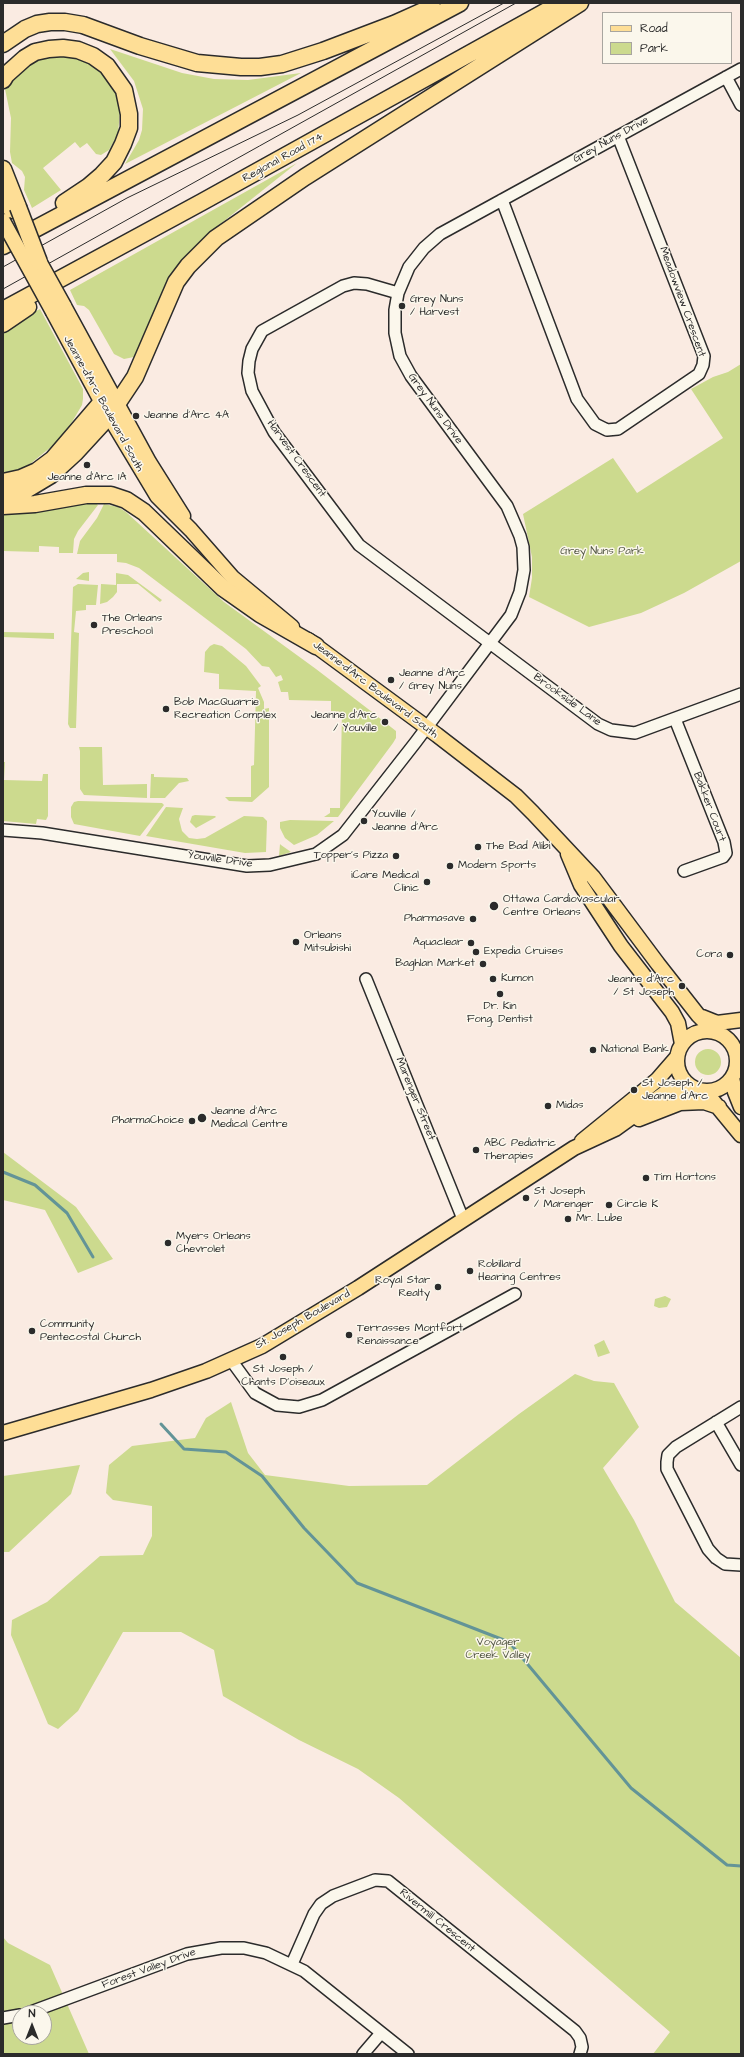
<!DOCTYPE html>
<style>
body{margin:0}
#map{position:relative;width:744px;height:2057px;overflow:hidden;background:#faebe2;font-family:"Architects Daughter",sans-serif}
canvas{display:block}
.frame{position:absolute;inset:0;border:4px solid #2b2b2b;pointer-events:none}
.legend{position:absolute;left:602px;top:12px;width:130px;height:52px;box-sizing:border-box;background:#fbf7ec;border:1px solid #a8a59f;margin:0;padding:5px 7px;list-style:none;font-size:12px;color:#2b2b2b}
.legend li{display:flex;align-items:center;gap:8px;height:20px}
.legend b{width:20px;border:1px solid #a8a59f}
.north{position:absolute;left:12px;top:2005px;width:40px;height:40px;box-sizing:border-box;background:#fbf7ec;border:1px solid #a8a59f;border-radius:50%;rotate:0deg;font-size:11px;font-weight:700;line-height:16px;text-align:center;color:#2b2b2b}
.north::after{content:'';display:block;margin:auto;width:14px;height:18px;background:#2b2b2b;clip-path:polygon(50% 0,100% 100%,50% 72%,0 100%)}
</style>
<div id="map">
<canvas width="744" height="2057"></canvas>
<div class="frame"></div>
<ul class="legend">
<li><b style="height:5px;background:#fede96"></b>Road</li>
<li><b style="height:11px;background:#ccda8e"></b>Park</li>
</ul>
<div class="north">N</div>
</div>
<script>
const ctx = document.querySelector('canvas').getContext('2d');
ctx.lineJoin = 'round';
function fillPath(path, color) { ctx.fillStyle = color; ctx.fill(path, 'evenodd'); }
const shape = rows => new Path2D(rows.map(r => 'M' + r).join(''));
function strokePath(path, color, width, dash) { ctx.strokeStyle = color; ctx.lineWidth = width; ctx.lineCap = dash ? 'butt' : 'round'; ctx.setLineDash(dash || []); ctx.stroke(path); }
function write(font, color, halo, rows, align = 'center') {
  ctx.font = font + ' "Architects Daughter",sans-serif'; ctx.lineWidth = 3; ctx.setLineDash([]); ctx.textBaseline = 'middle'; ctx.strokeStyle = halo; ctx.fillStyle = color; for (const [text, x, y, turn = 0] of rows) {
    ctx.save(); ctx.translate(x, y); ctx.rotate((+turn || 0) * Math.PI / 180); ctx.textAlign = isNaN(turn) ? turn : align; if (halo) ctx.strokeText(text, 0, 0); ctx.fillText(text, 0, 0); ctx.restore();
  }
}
fillPath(shape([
 [110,49,182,73,214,79,248,80,301,73,125,164,139,140,142,130,143,109,134,81],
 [74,54,99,68,115,89,120,111,118,134,109,150,101,155,96,154,87,143,80,148,75,142,43,168,61,190,32,208,24,190,25,177,22,171,12,163,10,152,11,118,5,89,11,76,41,55],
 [297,163,214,229,191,252,169,284,138,353,134,357,124,359,114,354,89,310,84,306,77,305,70,290],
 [40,309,83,389,83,399,82,405,72,422,56,443,30,464,16,472,3,474,3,328],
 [741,364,741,561,684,593,641,613,589,627,529,597,532,578,532,557,523,514,613,458,637,493,723,438,691,389,713,377,728,372],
 [94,502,98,505,78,531,74,539,73,553,59,553,59,547,39,546,39,552,3,551,3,513,73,503],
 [104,504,118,507,126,512,224,602,316,669,372,712,371,714,377,718,378,717,382,720,380,722,385,726,387,724,396,731,396,738,393,743,338,817,324,817,330,813,330,808,340,808,342,712,331,711,331,701,289,700,288,692,281,692,278,682,283,680,281,675,276,677,269,667,262,666,246,649,139,568,126,563,117,562,117,554,77,554,80,541,97,518],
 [89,572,89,581,76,579,83,573],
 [116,573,128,575,162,600,160,602,138,584,117,584,117,592,113,597,107,602,100,604,101,584,116,585],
 [78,584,98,585,96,605,86,605,86,610,76,611,74,632,79,633,76,728,70,728,68,724,73,587],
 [3,632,54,633,54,639,3,637],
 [214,644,222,646,246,666,261,686,258,688,264,702,264,709,269,708,269,787,252,802,229,801,225,797,251,797,251,766,254,765,256,691,219,689,219,674,204,672,205,652,210,646],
 [79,747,102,747,103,785,147,784,147,798,84,795,80,789,80,751],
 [3,762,5,762,4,780,42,781,43,774,48,774,48,816,46,820,37,819,36,824,3,821],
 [151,774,154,774,154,777,187,778,189,781,179,783,165,798,150,798],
 [78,801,162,803,164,805,140,836,74,824,71,817,71,807,74,802],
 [166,807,183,808,179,819,182,831,189,838,197,839,205,838,244,816,263,817,267,821,266,852,245,853,146,836],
 [195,815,215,816,216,817,196,828,190,822,192,816],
 [290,820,334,821,317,835,294,845,285,838,280,828,280,822],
 [280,844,281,845,291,852,279,856],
 '695 1062a13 13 0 1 1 26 0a13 13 0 1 1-26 0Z',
 [3,1152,76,1207,113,1259,78,1273,45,1210,3,1200],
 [665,1296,671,1299,667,1307,659,1308,654,1306,655,1299],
 [604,1340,610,1353,598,1357,594,1345],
 [575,1374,594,1381,614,1383,639,1427,603,1468,634,1520,675,1602,741,1658,741,2054,653,2054,670,2032,399,1798,358,1769,299,1740,223,1696,214,1650,181,1632,123,1632,78,1711,58,1729,48,1724,11,1635,12,1620,47,1602,100,1556,143,1555,152,1536,152,1506,113,1500,106,1493,109,1465,132,1446,195,1438,206,1418,231,1402,248,1453,265,1475,349,1486,427,1485,519,1414],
 [80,1465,71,1494,9,1552,3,1552,3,1476],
 [3,1937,8,1943,50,1965,89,2054,3,2054],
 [20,2013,44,2013,44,2037,20,2037]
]), '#ccda8e');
strokePath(shape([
 [3,1172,35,1185,67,1213,93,1257],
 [161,1424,184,1449,226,1452,262,1476,304,1528,357,1583,509,1642,631,1788,727,1865,741,1866]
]), '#639497', 3);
const minor = shape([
 [726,77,741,105],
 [502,200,577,399,595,424,607,430,618,429,699,374,703,365,704,356,618,136],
 [398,293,367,284,354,283,343,286,262,331,252,349,249,361,248,373,252,391,274,432,359,545,598,724,611,730,635,733,741,694],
 [675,719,724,842,726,853,723,857,684,871],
 [3,830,42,833,247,866,270,865,316,854,343,835,415,743,511,615,520,592,524,570,523,547,520,536,507,506,411,376,400,356,395,333,395,310,398,293,409,267,424,248,440,234,741,69],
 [366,979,463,1219],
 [231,1360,255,1393,277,1405,299,1407,322,1400,515,1294],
 [741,1407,676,1447,668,1455,667,1462,667,1469,708,1549,716,1558,725,1564,741,1565],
 [716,1422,741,1465],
 [292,1964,314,1914,321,1904,333,1896,375,1880,388,1881,575,2031,580,2038,582,2047,580,2054],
 [28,2013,187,1954,221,1948,244,1948,266,1953,304,1971,408,2054],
 [3,2018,20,2015],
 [363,2054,381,2033]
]);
const major = shape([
 [3,197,11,211],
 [64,306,149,462,183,516],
 [53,312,109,416,157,496,191,530,233,578,292,627],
 [308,640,437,735,516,796,533,813,593,877,658,964,698,1015,715,1032],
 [568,854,581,885,600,914,621,946,672,1012,678,1023,682,1044],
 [702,1017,717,1023,741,1020],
 '677 1061a30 30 0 1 1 60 0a30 30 0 1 1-60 0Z',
 [732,1078,735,1092,741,1107],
 [713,1101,741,1135],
 [639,1119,680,1103,704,1102,719,1107],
 [582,1141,657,1080,677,1057],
 [3,1433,151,1390,206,1371,262,1346,358,1288,574,1148,615,1129,665,1093,692,1088]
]);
const highway = shape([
 [3,44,25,29,37,24,50,22,65,22,83,25,140,46,197,63,241,67,260,67,282,64,323,51,394,24,432,7],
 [3,80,6,75,25,58,35,52,49,49,63,48,78,50,93,56,107,66,124,90,129,114,129,128,123,144,114,162,102,175,88,187,64,203],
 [3,169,18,207],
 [3,246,460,3],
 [3,310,202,202,561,3],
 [3,324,28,307],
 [3,482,21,478,37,471,53,459,101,403],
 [3,496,26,490,51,475,75,453,109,416,135,377,176,282,188,266,216,238,305,177,580,3],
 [3,506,35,504,86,495,111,495,126,500,144,512,223,588,260,614,316,646]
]);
strokePath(minor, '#2b2b2b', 14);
strokePath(major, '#2b2b2b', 17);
strokePath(highway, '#2b2b2b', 19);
strokePath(minor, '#fbf7ec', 11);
strokePath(major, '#fede96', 14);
strokePath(highway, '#fede96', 16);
strokePath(shape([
 [3,267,127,198,298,115,504,3],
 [3,289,516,3]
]), '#2b2b2b', 1);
const majorBridge = shape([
 [3,221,53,312],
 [34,252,64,306]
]);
const highwayBridge = shape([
 [18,207,39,262]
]);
strokePath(majorBridge, '#2b2b2b', 17, []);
strokePath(highwayBridge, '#2b2b2b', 19, []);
strokePath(majorBridge, '#fede96', 14);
strokePath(highwayBridge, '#fede96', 16);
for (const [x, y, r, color] of [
 [402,306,4,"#2b2b2b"],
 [136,416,4,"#2b2b2b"],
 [87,465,4,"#2b2b2b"],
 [94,625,4,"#2b2b2b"],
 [391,680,4,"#2b2b2b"],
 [166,709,4,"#2b2b2b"],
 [385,722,4,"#2b2b2b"],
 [364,821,4,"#2b2b2b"],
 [478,847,4,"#2b2b2b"],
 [396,856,4,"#2b2b2b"],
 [450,866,4,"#2b2b2b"],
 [427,882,4,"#2b2b2b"],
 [494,906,5,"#2b2b2b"],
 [473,919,4,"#2b2b2b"],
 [296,942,4,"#2b2b2b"],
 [471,943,4,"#2b2b2b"],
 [476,952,4,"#2b2b2b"],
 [730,955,4,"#2b2b2b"],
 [483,964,4,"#2b2b2b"],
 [493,979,4,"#2b2b2b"],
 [682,986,4,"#2b2b2b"],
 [500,994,4,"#2b2b2b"],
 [593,1050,4,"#2b2b2b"],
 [634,1090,4,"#2b2b2b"],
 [548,1106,4,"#2b2b2b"],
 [202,1118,5,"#2b2b2b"],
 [192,1121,4,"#2b2b2b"],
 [476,1150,4,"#2b2b2b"],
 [646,1178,4,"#2b2b2b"],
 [526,1198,4,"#2b2b2b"],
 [609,1205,4,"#2b2b2b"],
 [568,1219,4,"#2b2b2b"],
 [168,1243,4,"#2b2b2b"],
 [470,1271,4,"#2b2b2b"],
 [438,1287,4,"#2b2b2b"],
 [32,1331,4,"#2b2b2b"],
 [349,1335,4,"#2b2b2b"],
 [283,1357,4,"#2b2b2b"]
]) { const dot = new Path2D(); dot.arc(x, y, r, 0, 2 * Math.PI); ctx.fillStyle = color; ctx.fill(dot); strokePath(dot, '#fbf7ec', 1.5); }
write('11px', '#2b2b2b', '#fbf7ec', [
 ["Grey Nuns Drive",611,140,-29],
 ["Regional Road 174",283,158,-29],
 ["Meadowview Crescent",682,302,70],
 ["Jeanne-d'Arc Boulevard South",103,404,61],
 ["Grey Nuns Drive",435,409,54],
 ["Harvest Crescent",296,459,54],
 ["Jeanne-d'Arc Boulevard South",375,690,37],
 ["Brookside Lane",567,700,36],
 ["Bakker Court",709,807,69],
 ["Youville Drive",220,860,8],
 ["Marenger Street",415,1099,68],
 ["St. Joseph Boulevard",303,1320,-30],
 ["Rivermill Crescent",437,1921,39],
 ["Forest Valley Drive",149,1969,-20]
]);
write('11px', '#2b2b2b', '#fbf7ec', [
 ["Grey Nuns",410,300],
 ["/ Harvest",410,313],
 ["Jeanne d'Arc 4A",144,416],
 ["Jeanne d'Arc 1A",87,478,"center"],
 ["The Orleans",102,619],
 ["Preschool",102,632],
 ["Jeanne d'Arc",399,674],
 ["/ Grey Nuns",399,687],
 ["Bob MacQuarrie",174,703],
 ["Recreation Complex",174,716],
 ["Jeanne d'Arc",377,716,"right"],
 ["/ Youville",377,729,"right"],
 ["Youville /",372,815],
 ["Jeanne d'Arc",372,828],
 ["The Bad Alibi",486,847],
 ["Topper's Pizza",388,856,"right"],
 ["Modern Sports",458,866],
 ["iCare Medical",419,876,"right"],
 ["Clinic",419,889,"right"],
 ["Ottawa Cardiovascular",503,900],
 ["Centre Orleans",503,913],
 ["Pharmasave",465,919,"right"],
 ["Orleans",304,936],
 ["Mitsubishi",304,949],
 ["Aquaclear",463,943,"right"],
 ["Expedia Cruises",484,952],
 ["Cora",722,955,"right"],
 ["Baghlan Market",475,964,"right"],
 ["Kumon",501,979],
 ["Jeanne d'Arc",674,980,"right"],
 ["/ St Joseph",674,993,"right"],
 ["Dr. Kin",500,1007,"center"],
 ["Fong, Dentist",500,1020,"center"],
 ["National Bank",601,1050],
 ["St Joseph /",642,1084],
 ["Jeanne d'Arc",642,1097],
 ["Midas",556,1106],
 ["Jeanne d'Arc",211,1112],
 ["Medical Centre",211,1125],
 ["PharmaChoice",184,1121,"right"],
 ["ABC Pediatric",484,1144],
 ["Therapies",484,1157],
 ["Tim Hortons",654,1178],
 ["St Joseph",534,1192],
 ["/ Marenger",534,1205],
 ["Circle K",617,1205],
 ["Mr. Lube",576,1219],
 ["Myers Orleans",176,1237],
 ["Chevrolet",176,1250],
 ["Robillard",478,1265],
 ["Hearing Centres",478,1278],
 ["Royal Star",430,1281,"right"],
 ["Realty",430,1294,"right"],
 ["Community",40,1325],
 ["Pentecostal Church",40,1338],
 ["Terrasses Montfort",357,1329],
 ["Renaissance",357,1342],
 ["St Joseph /",283,1370,"center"],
 ["Chants D'oiseaux",283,1383,"center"]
], 'left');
write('11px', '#535744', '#fbf7ec', [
 ["Grey Nuns Park",602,552],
 ["Voyager",498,1643],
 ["Creek Valley",498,1656]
]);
</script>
